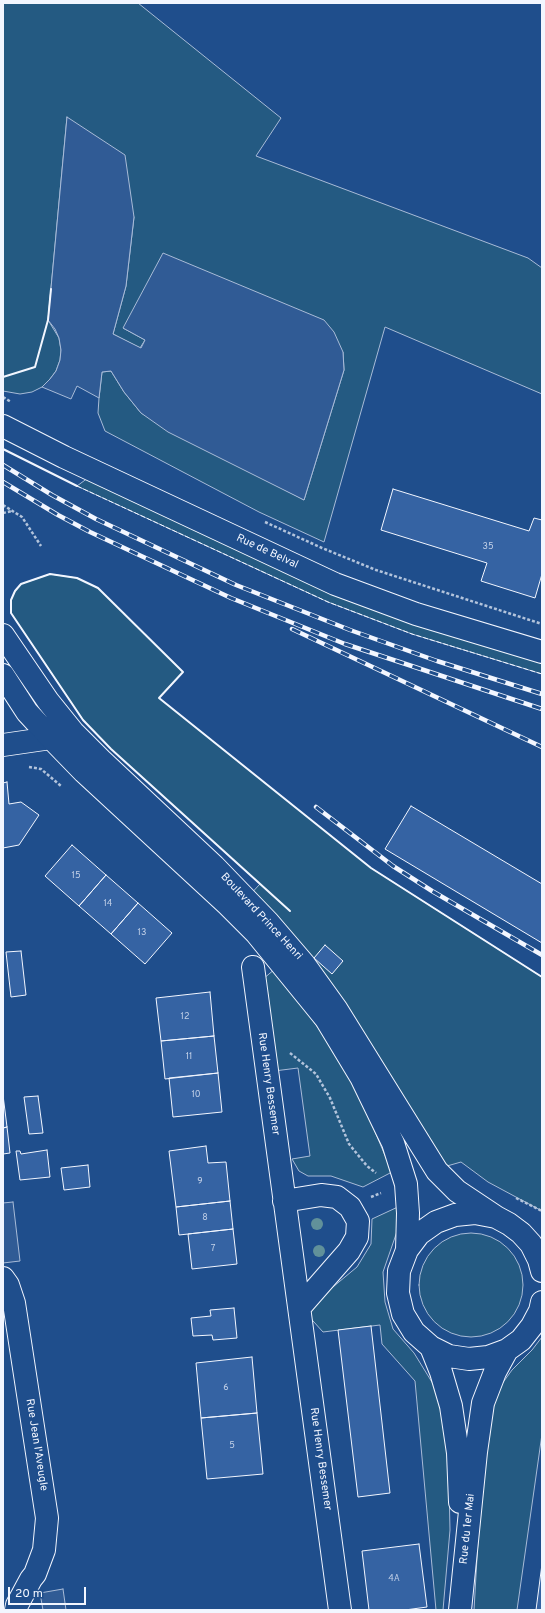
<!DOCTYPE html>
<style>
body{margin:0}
#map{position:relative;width:545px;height:1613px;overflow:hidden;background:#1f4e8c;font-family:Overpass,sans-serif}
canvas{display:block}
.frame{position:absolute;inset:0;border:4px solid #f2f6ff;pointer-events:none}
.scale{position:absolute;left:8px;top:1587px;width:78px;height:18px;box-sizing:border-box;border:2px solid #f2f6ff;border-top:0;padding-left:5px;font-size:12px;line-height:14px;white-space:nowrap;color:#f2f6ff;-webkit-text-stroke:3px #1f4e8c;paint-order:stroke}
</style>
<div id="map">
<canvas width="545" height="1613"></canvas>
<div class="frame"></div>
<div class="scale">20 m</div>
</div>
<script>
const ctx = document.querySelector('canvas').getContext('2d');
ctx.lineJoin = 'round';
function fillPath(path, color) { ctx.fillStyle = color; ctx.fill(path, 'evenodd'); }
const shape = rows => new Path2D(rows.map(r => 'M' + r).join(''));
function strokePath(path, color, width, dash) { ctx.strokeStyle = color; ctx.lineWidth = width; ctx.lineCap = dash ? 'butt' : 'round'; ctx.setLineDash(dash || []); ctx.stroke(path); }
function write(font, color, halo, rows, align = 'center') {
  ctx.font = font + ' Overpass,sans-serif'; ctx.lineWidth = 3; ctx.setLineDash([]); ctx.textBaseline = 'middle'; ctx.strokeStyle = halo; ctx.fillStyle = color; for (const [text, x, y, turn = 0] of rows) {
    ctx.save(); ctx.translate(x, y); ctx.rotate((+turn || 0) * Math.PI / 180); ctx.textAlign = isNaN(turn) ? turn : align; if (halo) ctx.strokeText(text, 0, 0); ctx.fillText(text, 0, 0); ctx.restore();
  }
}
const green = shape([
 [3,3,138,3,281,118,256,156,528,258,542,268,542,394,385,327,324,542,259,512,105,431,98,413,99,398,102,372,111,371,124,392,141,413,304,500,344,370,343,352,123,328,145,340,140,348,113,334,126,286,134,217,67,117,48,320,59,338,61,350,60,360,56,371,50,379,42,387,32,392,20,394,3,391,3,3],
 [96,472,335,584,542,652,542,674,412,634,328,602,77,486,96,472],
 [50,574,77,578,98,588,183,672,159,698,371,868,542,977,542,1211,488,1182,461,1162,447,1166,343,1007,246,899,260,884,111,749,83,720,11,613,11,600,15,591,21,584,50,574],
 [275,969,349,1070,392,1172,363,1187,331,1176,308,1176,299,1171,292,1159,310,1156,298,1068,274,1071,268,995,263,979,275,969],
 [400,1206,401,1220,383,1272,385,1302,393,1329,414,1353,435,1387,448,1441,450,1530,443,1610,436,1610,415,1381,382,1344,380,1325,323,1332,304,1311,357,1267,371,1244,372,1219,400,1206],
 '419 1285a52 52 0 1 1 104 0a52 52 0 1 1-104 0Z',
 [542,1337,542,1434,517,1610,474,1610,480,1506,492,1412,499,1388,512,1370,532,1350,542,1337]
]);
fillPath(green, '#245a82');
strokePath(green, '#a8bbd7', 1);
const parking = shape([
 [67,117,125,155,134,217,126,286,113,334,141,348,145,340,123,328,163,253,324,320,334,332,343,352,344,370,304,500,168,432,141,413,124,392,111,371,102,372,99,398,77,386,71,399,42,387,50,379,56,371,60,360,61,350,59,338,55,329,48,320,67,117],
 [13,1202,20,1261,3,1263,3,1203,13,1202],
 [63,1589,66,1610,43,1610,40,1593,63,1589]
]);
fillPath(parking, '#305b95');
strokePath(parking, '#a8bbd7', 1);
const building = shape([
 [393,489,529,531,534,518,542,520,542,574,535,598,481,581,487,563,381,530,393,489],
 [7,782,9,804,21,802,39,815,19,845,3,848,3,783,7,782],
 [411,806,542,884,542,943,385,849,411,806],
 [72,845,106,875,79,906,45,876,72,845],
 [106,875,138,903,111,934,79,906,106,875],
 [138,903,172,933,145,964,111,934,138,903],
 [325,945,343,961,332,974,314,958,325,945],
 [21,951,26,995,11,997,6,952,21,951],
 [210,992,214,1036,161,1041,156,998,210,992],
 [214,1036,218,1073,165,1079,161,1041,214,1036],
 [218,1073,222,1112,173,1117,169,1078,218,1073],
 [3,1095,7,1127,3,1128,3,1095],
 [38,1096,43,1133,29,1134,24,1097,38,1096],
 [7,1127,10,1153,3,1154,3,1128,7,1127],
 [206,1146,208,1163,226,1162,230,1201,176,1207,169,1151,206,1146],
 [47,1150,50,1177,20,1180,16,1151,20,1151,21,1154,47,1150],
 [88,1165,90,1187,64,1190,61,1168,88,1165],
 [230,1201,233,1229,179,1235,176,1207,230,1201],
 [233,1229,237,1264,192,1269,188,1234,233,1229],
 [234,1308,237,1338,213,1340,212,1335,193,1336,191,1318,211,1316,210,1310,234,1308],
 [371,1326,390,1493,358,1497,338,1330,371,1326],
 [252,1357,257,1413,201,1418,196,1363,252,1357],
 [257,1413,263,1474,207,1479,201,1418,257,1413],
 [419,1544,427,1607,405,1610,369,1610,362,1551,419,1544],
 [542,1564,542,1610,536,1610,542,1564]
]);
fillPath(building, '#3563a3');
strokePath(building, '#f2f6ff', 1);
const minor = shape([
 [3,745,51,738],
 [253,967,340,1610],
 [284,1201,321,1195,337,1197,350,1207,358,1221,357,1237,349,1251,300,1307],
 [3,1278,8,1285,14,1303,47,1518,44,1550,35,1574,31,1579,17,1605,16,1610]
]);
const secondary = shape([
 [3,426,64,457,335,584,416,614,542,652]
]);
const primary = shape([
 [3,635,48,701,73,732,101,760,214,866,268,922,304,964,337,1010,437,1171,457,1191,496,1217],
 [3,675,27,712,51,738,84,772,228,905,256,933,326,1019,361,1077,393,1143,406,1184,408,1213,407,1250],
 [542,1271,539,1260,531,1244,521,1233,509,1224,496,1217,475,1213,455,1215,436,1222,419,1234,407,1250,399,1271,398,1293,403,1314,414,1332,431,1347,449,1356,469,1359,488,1357,507,1350,521,1340,532,1326,540,1311,542,1302],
 [431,1347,441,1372,451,1406,458,1453,460,1502],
 [460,1610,476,1452,483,1403,495,1372,507,1350]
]);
strokePath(minor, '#f2f6ff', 24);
strokePath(secondary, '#f2f6ff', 24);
strokePath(primary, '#f2f6ff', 24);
strokePath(shape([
 [3,397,11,402],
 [3,505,22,517,41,546],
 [3,513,12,511],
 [265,522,322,548,376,570,542,624],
 [29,767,41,769,61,786],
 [290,1053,316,1074,330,1098,349,1144,367,1166,376,1173],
 [371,1197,381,1193],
 [516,1198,542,1211]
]), '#b3c4dc', 2.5, [3, 2]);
strokePath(minor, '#1f4e8c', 22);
strokePath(secondary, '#1f4e8c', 22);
strokePath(primary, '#1f4e8c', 22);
const rail = shape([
 [3,465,52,495,96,519,236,585,350,630,437,661,542,694],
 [3,482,58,515,90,532,231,598,345,644,542,709],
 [292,629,542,747],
 [316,807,393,866,432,891,542,955]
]);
strokePath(rail, '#f2f6ff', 4.5);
strokePath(rail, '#1f4e8c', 3, [9]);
strokePath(shape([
 [77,486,328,602,412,634,542,674]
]), '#f2f6ff', 1, [5, 2]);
strokePath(shape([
 [3,377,35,367,48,320,51,289],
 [3,449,77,486],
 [290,911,111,749,83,720,11,613,11,600,15,591,21,584,50,574,77,578,98,588,183,672,159,698,371,868,542,977]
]), '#f2f6ff', 2);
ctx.fillStyle = '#61919a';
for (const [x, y] of [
 [317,1224],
 [319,1251]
]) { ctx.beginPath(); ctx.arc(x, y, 6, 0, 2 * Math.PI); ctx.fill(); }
write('9px', '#c3d1e8', null, [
 ["35",488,547],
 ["15",76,876],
 ["14",108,904],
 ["13",142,933],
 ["12",185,1017],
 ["11",189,1057],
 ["10",196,1095],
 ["9",200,1182],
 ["8",205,1218],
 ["7",213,1249],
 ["6",226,1388],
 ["5",232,1446],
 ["4A",394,1579]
]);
write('11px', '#f2f6ff', '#1f4e8c', [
 ["Rue de Belval",267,552,25],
 ["Boulevard Prince Henri",261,917,47],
 ["Rue Henry Bessemer",268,1084,82],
 ["Rue Jean l'Aveugle",36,1445,81],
 ["Rue Henry Bessemer",320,1459,82],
 ["Rue du 1er Mai",468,1529,-84]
]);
</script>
